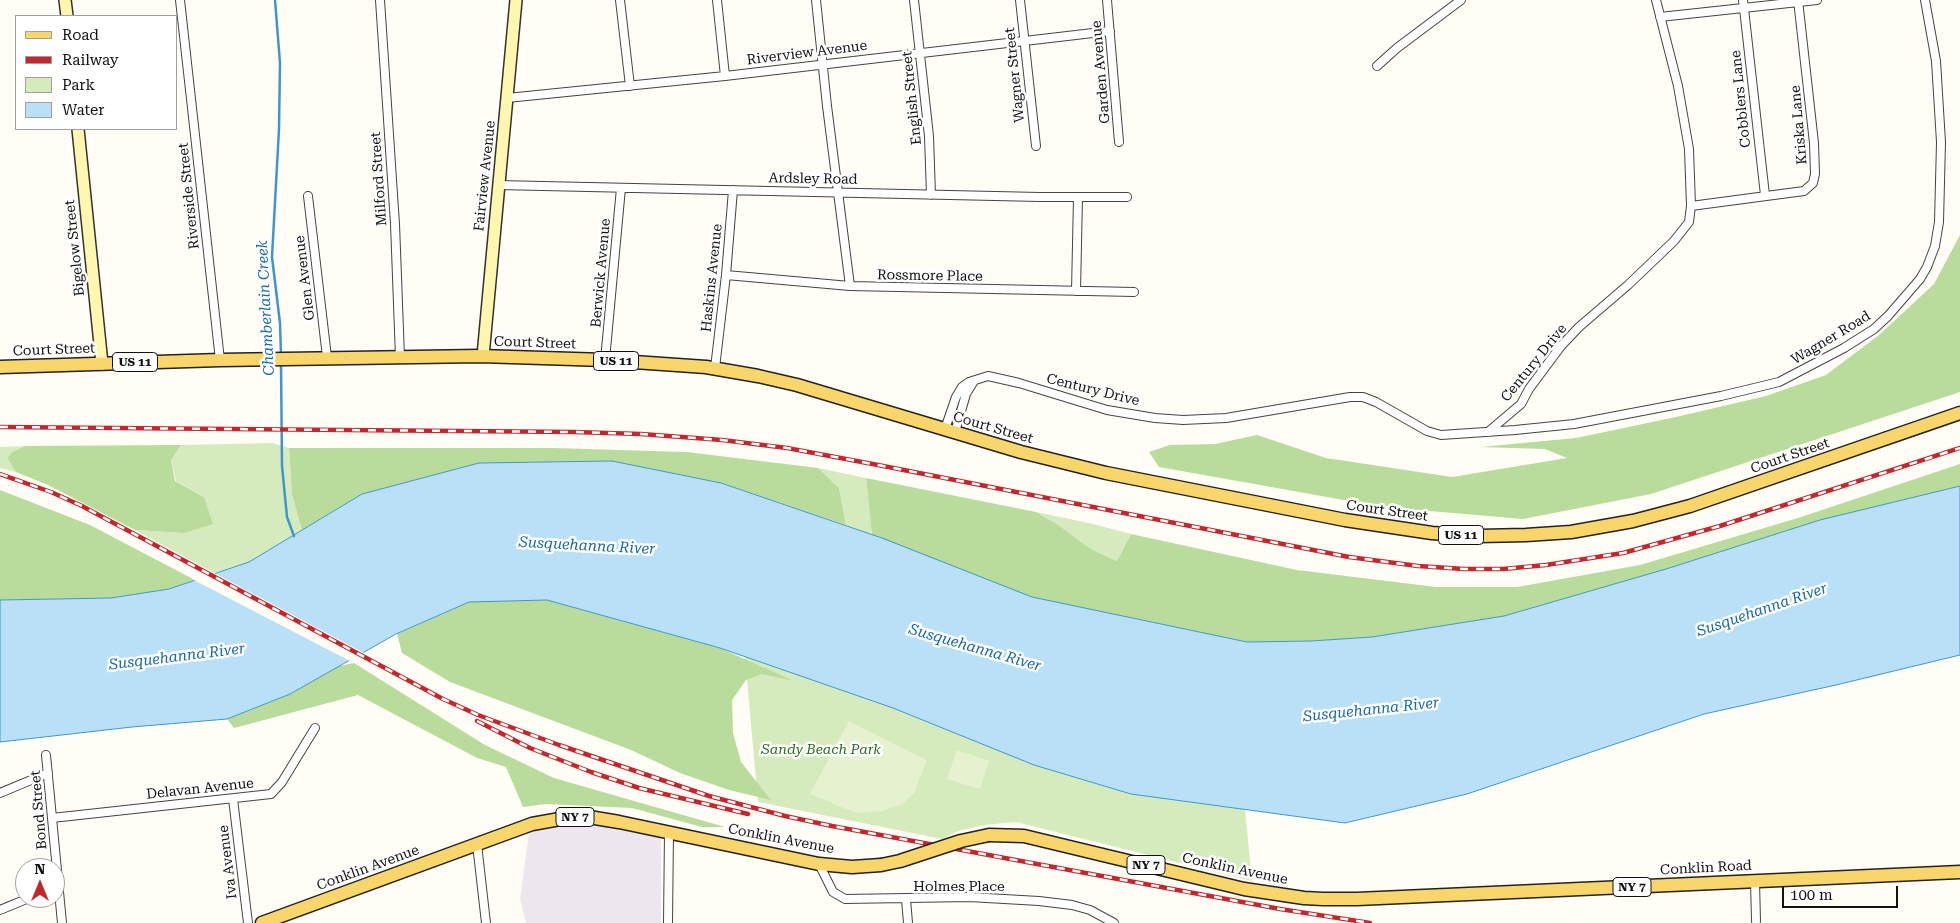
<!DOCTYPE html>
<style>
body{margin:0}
#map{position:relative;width:1960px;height:923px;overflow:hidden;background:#fffdf5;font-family:"Roboto Serif",serif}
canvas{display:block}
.legend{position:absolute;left:15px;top:15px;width:162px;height:115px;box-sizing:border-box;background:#fff;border:1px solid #a0a0a0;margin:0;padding:6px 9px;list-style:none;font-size:15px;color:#111}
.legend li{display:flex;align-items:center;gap:10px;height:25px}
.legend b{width:25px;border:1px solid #a0a0a0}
.north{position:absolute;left:15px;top:858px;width:50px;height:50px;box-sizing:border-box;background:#fff;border:1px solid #a0a0a0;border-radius:50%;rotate:0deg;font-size:14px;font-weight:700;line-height:20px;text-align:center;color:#111}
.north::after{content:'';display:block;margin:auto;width:18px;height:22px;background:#c4262e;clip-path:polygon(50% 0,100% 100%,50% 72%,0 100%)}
.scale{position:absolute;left:1782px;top:886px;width:116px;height:22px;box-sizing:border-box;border:2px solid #111;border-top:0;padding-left:6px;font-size:15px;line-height:18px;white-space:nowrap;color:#111;-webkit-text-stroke:4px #fff;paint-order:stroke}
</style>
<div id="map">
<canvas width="1960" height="923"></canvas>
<ul class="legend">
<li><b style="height:6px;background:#f9d66b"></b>Road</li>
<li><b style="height:6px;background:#c4262e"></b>Railway</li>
<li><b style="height:14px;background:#d5ebbd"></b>Park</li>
<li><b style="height:14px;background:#b9e0f7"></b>Water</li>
</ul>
<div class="north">N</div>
<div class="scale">100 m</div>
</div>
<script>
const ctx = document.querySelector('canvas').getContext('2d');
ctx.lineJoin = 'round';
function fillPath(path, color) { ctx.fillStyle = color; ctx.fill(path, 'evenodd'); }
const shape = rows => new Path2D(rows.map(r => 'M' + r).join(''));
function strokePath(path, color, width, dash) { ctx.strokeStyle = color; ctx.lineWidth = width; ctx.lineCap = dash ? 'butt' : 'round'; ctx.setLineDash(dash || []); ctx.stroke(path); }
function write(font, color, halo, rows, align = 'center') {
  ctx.font = font + ' "Roboto Serif",serif'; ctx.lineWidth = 5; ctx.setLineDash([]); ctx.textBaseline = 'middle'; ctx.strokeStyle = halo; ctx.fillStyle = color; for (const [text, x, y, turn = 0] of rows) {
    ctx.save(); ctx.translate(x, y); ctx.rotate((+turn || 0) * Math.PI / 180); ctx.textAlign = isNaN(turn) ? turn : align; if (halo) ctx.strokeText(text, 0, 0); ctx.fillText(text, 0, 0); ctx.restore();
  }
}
fillPath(shape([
 [578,823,602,825,661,836,661,923,526,923,520,899,529,832,554,825]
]), '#eee6ef');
fillPath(shape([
 [272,443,289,448,292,495,302,530,249,562,214,573,135,530,184,533,204,497,176,481,171,460,181,445],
 [25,446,12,452,7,458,16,472,0,468,0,447],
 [818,468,866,478,872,535,846,525,839,488],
 [1036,512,1089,523,1131,534,1117,561,1091,549,1057,524],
 [745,657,893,708,1034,765,1131,794,1245,809,1252,881,1016,822,984,825,958,831,942,839,758,802]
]), '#d5ebbd');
fillPath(shape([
 [1960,235,1960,392,1651,494,1523,519,1383,507,1159,467,1149,452,1170,445,1215,444,1257,435,1326,458,1452,477,1567,458,1545,449,1480,447,1576,438,1676,417,1766,396,1826,375,1879,335,1934,284],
 [181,445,171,460,175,481,204,497,213,524,184,533,135,530,48,485,16,472,7,458,12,452,25,446],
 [289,448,553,448,687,452,818,468,839,488,846,525,721,483,612,461,479,463,362,494,302,530,292,495],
 [1960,464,1960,486,1820,520,1666,569,1504,616,1372,637,1311,641,1247,642,1032,597,872,535,866,478,1036,512,1057,524,1091,549,1117,561,1131,534,1297,570,1436,587,1517,587,1640,565,1798,518],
 [0,490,90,525,195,580,169,589,111,598,0,600],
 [547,600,720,648,794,681,762,674,746,680,732,700,733,733,741,762,771,800,729,790,680,773,631,750,450,682,402,653,397,634,469,602],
 [354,663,485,745,554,778,725,827,702,827,632,808,546,804,523,807,506,767,477,758,358,695,234,728,227,719,290,694,339,666]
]), '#b9dc9c');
fillPath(shape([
 [849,721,927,760,914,793,902,804,882,811,856,813,810,794],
 [957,750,989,761,980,789,947,779]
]), '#e6f2cf');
const water = shape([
 [612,461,721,483,882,538,1032,597,1247,642,1311,641,1372,637,1504,616,1666,569,1820,520,1960,486,1960,655,1836,685,1704,714,1467,794,1345,823,1131,794,1034,765,893,708,720,648,547,600,469,602,396,634,290,694,227,719,132,727,0,742,0,600,111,598,169,589,249,562,362,494,479,463,612,461]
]);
fillPath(water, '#b9e0f7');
strokePath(water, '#3f96cf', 1);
fillPath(shape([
 [211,572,214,573,366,654,352,662,192,579]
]), '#fffdf5');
strokePath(shape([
 [275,0,280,63,279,129,272,257,280,323,281,355],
 [281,363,282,466,287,517,294,536]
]), '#3f96cf', 2.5);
const street = shape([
 [180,0,220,360],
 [380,0,395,224,400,357],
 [620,0,630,86],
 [717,0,725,76],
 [816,0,827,106,850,286],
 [914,0,929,136,931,195],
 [1020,0,1036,146],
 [1107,0,1119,142],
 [1743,0,1765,195],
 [1660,17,1817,0],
 [1377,66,1397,48,1461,0],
 [507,98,725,76,1110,31],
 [498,185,1040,197,1127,197],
 [308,196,327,357],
 [1691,206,1804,191,1813,183,1815,174,1814,143,1798,0],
 [726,275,850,286,1134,292],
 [1076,291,1078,197],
 [605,360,621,188],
 [715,368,726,275,733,190],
 [945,429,956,397,962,387,969,382,988,376,1019,383,1107,410,1155,418,1183,420,1226,418,1350,397,1363,397,1376,402,1427,431,1441,435,1515,430,1574,424,1721,396,1779,382,1844,348,1874,329,1888,316,1920,279,1927,267,1935,246,1939,222,1941,142,1936,61,1925,0],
 [955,432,966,394,974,381],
 [1488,432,1521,404,1529,389,1561,346,1579,327,1628,285,1674,241,1689,222,1691,206,1689,149,1678,86,1656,0],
 [46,755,62,923],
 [0,793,48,773],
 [233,799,248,923],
 [52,818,271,794,282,782,315,728],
 [477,844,486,923],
 [819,864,833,892,845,899,969,897,1039,901,1072,905,1090,910,1114,923],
 [1755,881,1756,921],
 [906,899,908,923],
 [0,910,29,898],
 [668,923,669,832]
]);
const secondary = shape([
 [65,0,67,16],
 [78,129,102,364],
 [483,356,516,0]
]);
const primary = shape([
 [0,367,220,360,480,356,605,360,706,367,758,376,797,385,1021,452,1106,473,1345,520,1432,533,1479,536,1526,535,1571,532,1633,521,1690,506,1960,413],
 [989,835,1024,836,1244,889,1304,898,1323,899,1357,899,1960,872],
 [262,923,532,824,571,817,589,817,619,822,819,864,852,867,881,865]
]);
strokePath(street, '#444', 10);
strokePath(secondary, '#333', 14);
strokePath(primary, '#222', 15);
strokePath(street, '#fff', 8);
strokePath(secondary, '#fff6b0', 11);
strokePath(primary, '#f9d66b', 12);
const rail = shape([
 [0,427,574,432,641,434,722,440,787,448,878,465,1349,557,1418,566,1464,569,1503,569,1546,565,1623,553,1720,526,1960,448],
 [0,474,51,492,82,506,443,699,478,715,559,745,709,796,785,816,832,826,1280,909,1370,923],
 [477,721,530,748,591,772,639,788,748,814]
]);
strokePath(rail, '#c4262e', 4.5);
strokePath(rail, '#fff', 2.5, [8]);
const primaryBridge = shape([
 [881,865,900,861,961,841,989,835]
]);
strokePath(primaryBridge, '#222', 15, []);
strokePath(primaryBridge, '#f9d66b', 12);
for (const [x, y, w] of [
 [616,361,45],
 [135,362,45],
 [1461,535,45],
 [575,817,38],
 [1146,865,38],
 [1632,887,38]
]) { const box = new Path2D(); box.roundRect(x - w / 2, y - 9.5, w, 19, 4); ctx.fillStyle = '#fff'; ctx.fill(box); strokePath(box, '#111', 1); }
write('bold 12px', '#111', null, [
 ["US 11",616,361],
 ["US 11",135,362],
 ["US 11",1461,535],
 ["NY 7",575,817],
 ["NY 7",1146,865],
 ["NY 7",1632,887]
]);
write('14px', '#111', '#fff', [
 ["Riverview Avenue",807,53,-7],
 ["Garden Avenue",1101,72,-95],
 ["Wagner Street",1015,75,-96],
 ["English Street",912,98,-96],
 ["Cobblers Lane",1741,99,-96],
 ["Kriska Lane",1799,125,-95],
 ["Fairview Avenue",485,176,-84],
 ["Milford Street",379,179,-94],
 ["Ardsley Road",813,179,1],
 ["Riverside Street",189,196,-96],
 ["Bigelow Street",75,248,-96],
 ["Berwick Avenue",601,273,-85],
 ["Rossmore Place",930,276,1],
 ["Glen Avenue",305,278,-97],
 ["Haskins Avenue",712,278,-84],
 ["Wagner Road",1831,338,-31],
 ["Court Street",535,343,2],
 ["Court Street",54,350,-2],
 ["Century Drive",1534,363,-51],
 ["Century Drive",1093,390,14],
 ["Court Street",993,428,16],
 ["Court Street",1790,456,-19],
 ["Court Street",1387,511,8],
 ["Delavan Avenue",200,789,-6],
 ["Bond Street",39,810,-95],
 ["Conklin Avenue",781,839,11],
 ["Iva Avenue",228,862,-97],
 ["Conklin Avenue",368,868,-20],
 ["Conklin Road",1706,868,-3],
 ["Conklin Avenue",1235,869,12],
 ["Holmes Place",959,887]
]);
write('italic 14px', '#2f6b1f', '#fff', [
 ["Sandy Beach Park",821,750]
]);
write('italic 15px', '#1768a6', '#fff', [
 ["Chamberlain Creek",266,308,-93],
 ["Susquehanna River",587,546,3],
 ["Susquehanna River",1762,610,-19],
 ["Susquehanna River",975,648,16],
 ["Susquehanna River",177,657,-7],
 ["Susquehanna River",1371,710,-6]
]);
</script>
